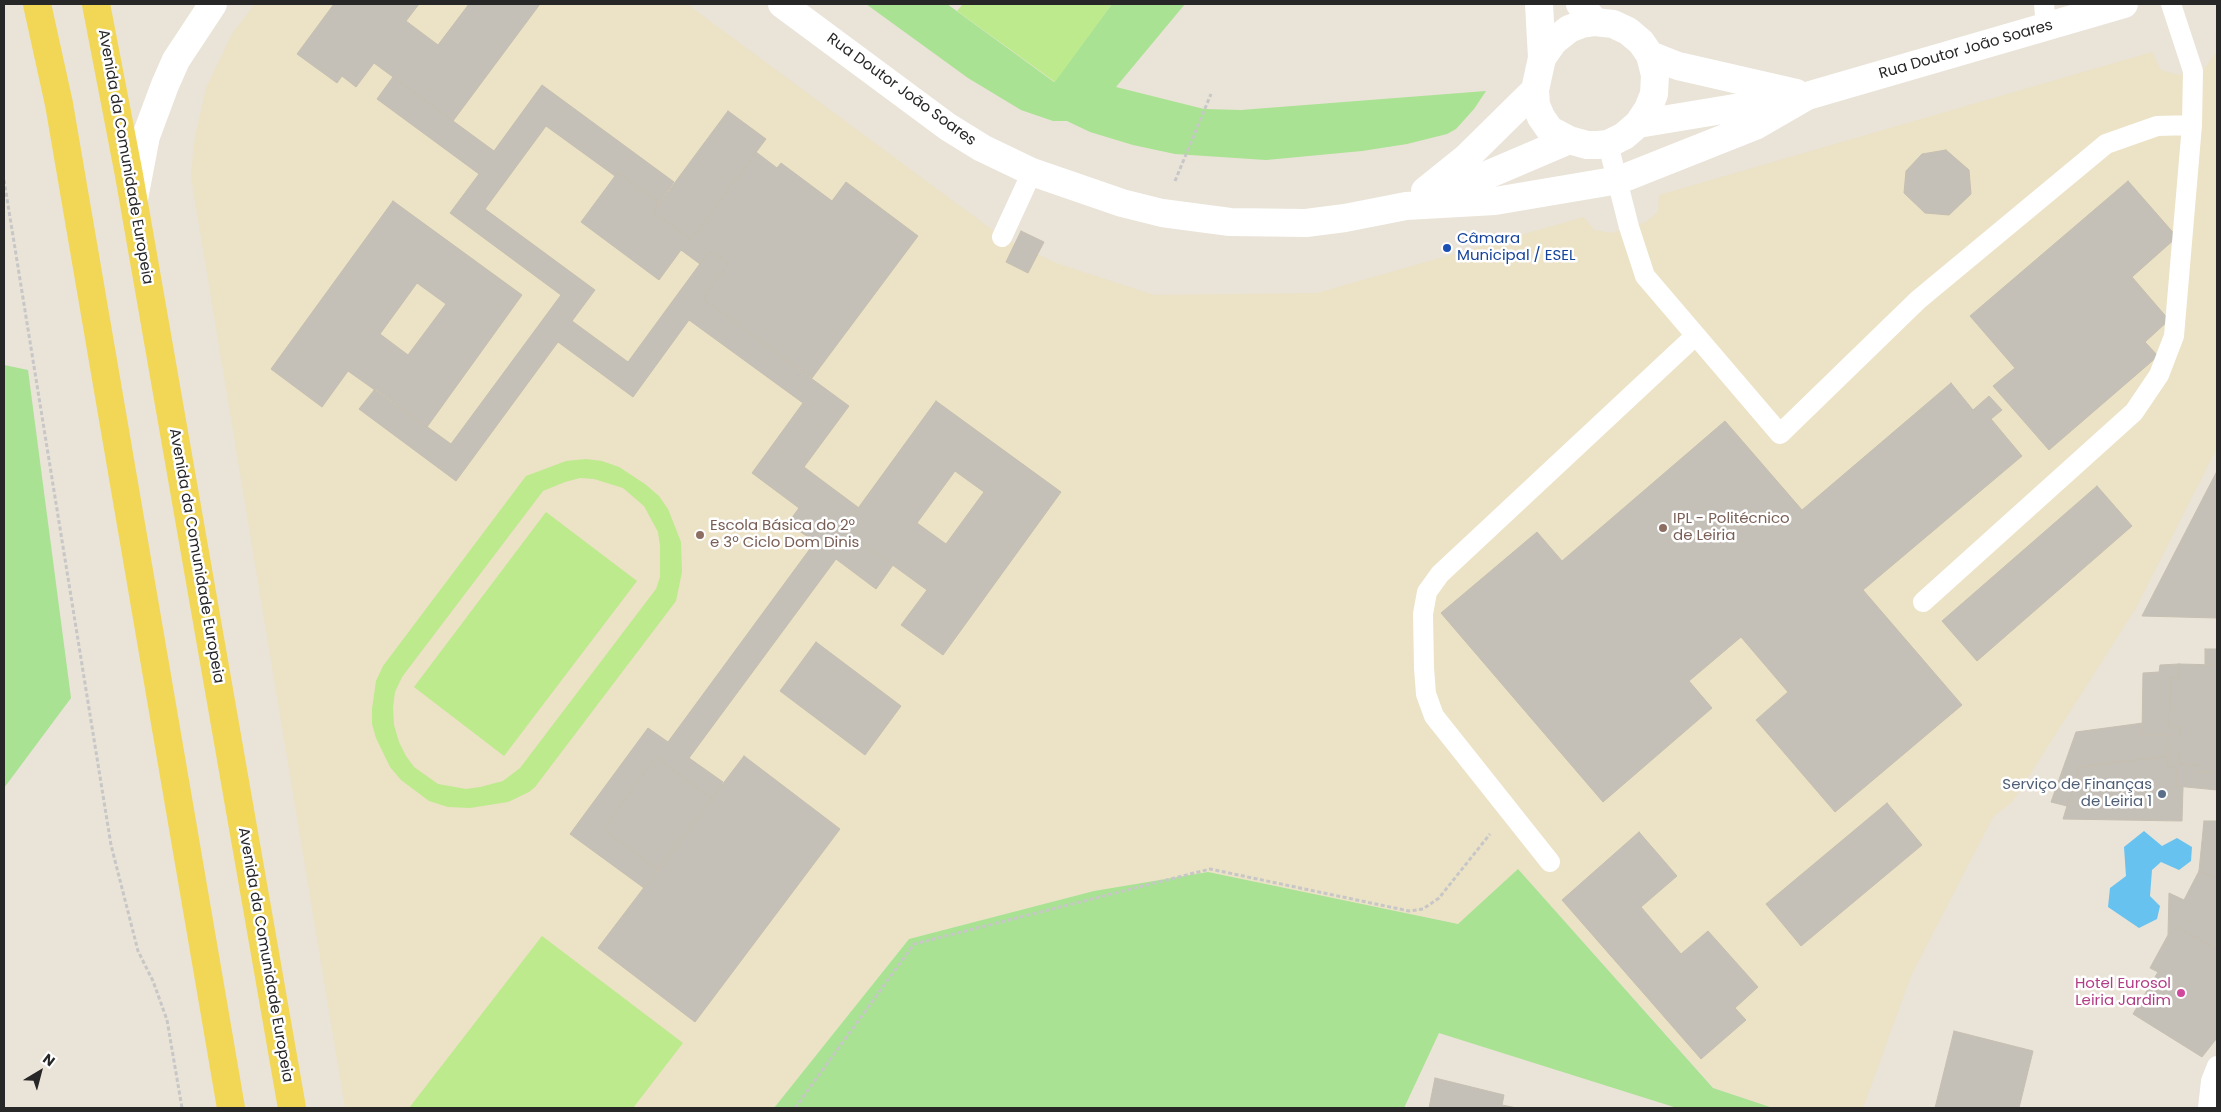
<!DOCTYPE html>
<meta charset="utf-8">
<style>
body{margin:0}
#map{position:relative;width:2221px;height:1112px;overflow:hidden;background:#eae3d7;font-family:Poppins,sans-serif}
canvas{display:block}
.frame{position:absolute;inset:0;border:5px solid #272727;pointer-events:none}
.north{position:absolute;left:15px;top:1047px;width:50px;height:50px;-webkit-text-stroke:4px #fff;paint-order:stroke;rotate:37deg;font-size:14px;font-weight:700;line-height:20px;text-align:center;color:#272727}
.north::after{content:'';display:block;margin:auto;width:18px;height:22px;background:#272727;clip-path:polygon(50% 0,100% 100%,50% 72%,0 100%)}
</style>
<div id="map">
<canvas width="2221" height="1112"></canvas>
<div class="frame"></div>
<div class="north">N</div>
</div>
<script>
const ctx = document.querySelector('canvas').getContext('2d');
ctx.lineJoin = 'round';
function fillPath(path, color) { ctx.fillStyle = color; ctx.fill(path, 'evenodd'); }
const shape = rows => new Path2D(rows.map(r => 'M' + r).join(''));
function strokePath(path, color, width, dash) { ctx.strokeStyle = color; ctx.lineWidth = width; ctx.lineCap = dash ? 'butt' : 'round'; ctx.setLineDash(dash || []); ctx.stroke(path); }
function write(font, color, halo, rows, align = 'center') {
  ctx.font = font + ' Poppins,sans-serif'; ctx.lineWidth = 5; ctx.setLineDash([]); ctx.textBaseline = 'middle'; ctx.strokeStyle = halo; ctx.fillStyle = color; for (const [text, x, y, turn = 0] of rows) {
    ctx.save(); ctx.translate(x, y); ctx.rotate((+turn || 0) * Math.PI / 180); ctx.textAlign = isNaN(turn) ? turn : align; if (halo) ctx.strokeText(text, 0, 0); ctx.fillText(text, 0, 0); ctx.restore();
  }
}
fillPath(shape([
 [255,4,687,4,1002,237,1056,263,1154,295,1317,293,1584,217,1594,230,1611,233,1646,222,1658,212,1659,195,2152,52,2161,70,2179,75,2206,67,2216,52,2215,34,2217,33,2217,448,2136,608,2013,801,1993,817,1911,976,1863,1108,1773,1108,1714,1088,1518,869,1459,924,1208,872,1094,891,909,939,774,1108,345,1108,191,177,194,142,206,88,232,34]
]), '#ece2c6');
fillPath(shape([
 [866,4,947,4,1054,82,1112,4,1185,4,1116,87,1204,109,1241,110,1486,91,1474,109,1456,129,1447,134,1407,144,1362,151,1266,160,1175,154,1133,145,1090,132,1067,121,1053,121,1021,110,968,78],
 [4,365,28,370,71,698,4,788],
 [1518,869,1713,1088,1773,1108,1677,1108,1439,1033,1404,1108,774,1108,909,939,1094,891,1208,872,1458,924]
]), '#a8e292');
fillPath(shape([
 [963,4,1112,4,1055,82,957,11],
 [586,459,602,461,619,467,645,484,659,496,668,509,681,542,682,572,676,601,535,787,529,792,508,802,470,808,448,807,429,801,401,780,390,767,376,738,372,724,372,709,376,681,383,666,526,476,566,461],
 [580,478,594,479,623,488,644,506,658,532,660,546,660,577,656,589,520,768,503,781,480,787,466,789,438,784,414,767,406,756,399,742,394,725,393,707,395,692,402,677,543,491,565,482],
 [546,512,637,581,504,756,414,687],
 [542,936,683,1043,633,1108,409,1108]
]), '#bcea8d');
fillPath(shape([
 [2144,831,2162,846,2177,838,2192,847,2191,861,2179,870,2161,862,2152,870,2150,896,2160,906,2157,919,2139,928,2108,907,2110,888,2126,876,2124,847]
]), '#67c2ef');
const building = shape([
 [334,4,419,4,406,21,438,45,469,4,540,4,453,121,374,63,356,87,342,76,337,83,297,54,334,4],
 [393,77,494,151,542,85,674,182,659,203,618,172,615,176,546,126,485,209,595,290,572,321,628,362,710,250,728,264,703,299,849,406,804,467,859,508,843,529,893,565,876,589,836,559,689,758,723,782,712,799,656,757,603,829,658,870,644,888,570,834,648,728,668,742,815,542,788,523,799,508,752,473,803,403,689,320,633,397,558,342,456,481,359,409,375,389,451,444,561,295,450,213,479,174,377,99,393,77],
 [728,111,766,139,691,239,653,212,728,111],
 [1946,150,1969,170,1971,194,1949,215,1925,213,1904,193,1906,171,1922,154,1946,150],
 [756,152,777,168,781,163,832,201,846,182,918,236,812,378,703,299,728,264,710,250,700,264,681,250,659,280,581,222,618,172,659,203,653,212,691,239,756,152],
 [2128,181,2177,237,2132,277,2169,320,2145,342,2158,356,2049,450,1993,386,2015,368,1970,316,2128,181],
 [393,201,522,295,427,427,348,371,322,407,271,369,393,201],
 [417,283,446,304,408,355,380,334,417,283],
 [1021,231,1044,242,1028,273,1006,262,1021,231],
 [1951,383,1973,410,1989,396,2002,410,1991,419,2022,456,1863,590,1962,705,1835,812,1756,720,1788,692,1741,637,1689,681,1712,708,1603,802,1441,613,1537,532,1562,561,1725,421,1802,510,1951,383],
 [936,401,1061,492,943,655,901,625,927,590,843,529,936,401],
 [955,471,984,492,946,544,917,523,955,471],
 [2217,471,2217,618,2142,616,2217,471],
 [2097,486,2132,526,1977,661,1942,621,2097,486],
 [816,642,901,706,865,755,780,691,816,642],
 [2205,649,2217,649,2217,665,2205,664,2205,649],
 [2179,664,2179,678,2171,677,2169,726,2180,727,2179,764,2198,765,2197,772,2217,772,2217,790,2176,786,2177,769,2168,766,2169,735,2142,735,2143,673,2159,672,2160,665,2179,664],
 [2179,664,2217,665,2217,772,2197,772,2198,765,2179,764,2180,727,2169,726,2171,677,2179,678,2179,664],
 [2143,723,2142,735,2169,735,2169,756,2079,767,2067,806,2051,802,2076,732,2143,723],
 [744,756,840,829,695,1022,598,948,744,756],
 [2169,756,2168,766,2177,769,2176,786,2183,787,2182,821,2063,819,2079,767,2169,756],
 [656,757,712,799,658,870,603,829,656,757],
 [1887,803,1922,845,1801,946,1766,904,1887,803],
 [2204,821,2217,821,2217,879,2199,871,2204,821],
 [1639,832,1677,876,1641,907,1681,954,1708,931,1758,987,1735,1008,1746,1020,1701,1059,1562,900,1639,832],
 [2199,871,2217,879,2217,950,2178,927,2168,935,2169,893,2184,900,2199,871],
 [2178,927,2217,950,2217,1038,2202,1057,2133,1014,2158,972,2150,968,2168,935,2178,927],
 [1954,1031,2033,1051,2019,1108,1935,1108,1954,1031],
 [1435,1078,1504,1095,1502,1105,1517,1108,1429,1108,1435,1078]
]);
fillPath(building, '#c5c0b7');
strokePath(building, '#c5bfb1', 1);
strokePath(shape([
 [4,180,111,845,138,951,153,981,167,1020,182,1108],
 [1175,181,1211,94],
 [795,1108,914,944,1210,869,1409,911,1423,909,1439,898,1490,834]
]), '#c7c7c7', 3, [4, 2.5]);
strokePath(shape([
 [2044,4,2046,27],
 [1608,144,1629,227,1645,276,1780,434,1918,300,2106,144,2157,126,2192,125],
 [1002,237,1032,172],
 [1923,602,2134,412,2159,375,2174,336,2192,125,2193,71,2171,4],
 [1550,862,1434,716,1426,694,1424,668,1423,614,1427,592,1440,574,1695,336],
 [2208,1108,2211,1081,2217,1066]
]), '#fff', 20);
strokePath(shape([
 [1539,4,1542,58],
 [1580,4,1595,22],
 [134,199,146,136,165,85,176,60,213,4]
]), '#fff', 28);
strokePath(shape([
 [782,4,948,127,982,148,1032,172,1122,203,1162,213,1230,222,1306,223,1345,218,1406,206,1495,201,1619,180,1755,126,1807,96],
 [1595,22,1613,24,1628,31,1641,42,1650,55,1655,75,1654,94,1648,109,1638,124,1624,136,1608,144,1598,145,1587,145,1569,140,1550,130,1541,117,1536,105,1535,90,1542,58,1554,41,1569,29,1582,24,1595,22],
 [1650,55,1678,66,1796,93],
 [1638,124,1807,96,2124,4],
 [1425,191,1466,158,1535,90],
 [1431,197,1480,178,1569,140]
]), '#fff', 28);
strokePath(shape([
 [37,4,59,104,231,1108],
 [96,4,129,175,292,1108]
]), '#f1d755', 28);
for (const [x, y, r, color] of [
 [1447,248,5,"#1a4fb4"],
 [1663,528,5,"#8d6e63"],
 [700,535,5,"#8d6e63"],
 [2162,794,5,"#5c6f8a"],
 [2181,993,5,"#d1479c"]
]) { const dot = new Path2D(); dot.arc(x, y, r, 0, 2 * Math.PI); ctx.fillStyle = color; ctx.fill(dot); strokePath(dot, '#fff', 2); }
write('15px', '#272727', '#fff', [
 ["Rua Doutor João Soares",1966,50,-16],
 ["Rua Doutor João Soares",901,90,36],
 ["Avenida da Comunidade Europeia",125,157,80],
 ["Avenida da Comunidade Europeia",196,556,80],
 ["Avenida da Comunidade Europeia",265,955,80]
]);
write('15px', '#164399', '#fff', [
 ["Câmara",1457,239],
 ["Municipal / ESEL",1457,256]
], 'left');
write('15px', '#785e54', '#fff', [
 ["IPL - Politécnico",1673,519],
 ["de Leiria",1673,536],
 ["Escola Básica do 2º",710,526],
 ["e 3º Ciclo Dom Dinis",710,543]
], 'left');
write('15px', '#4e5e75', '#fff', [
 ["Serviço de Finanças",2152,785],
 ["de Leiria 1",2152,802]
], 'right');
write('15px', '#b23c85', '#fff', [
 ["Hotel Eurosol",2171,984],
 ["Leiria Jardim",2171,1001]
], 'right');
</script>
